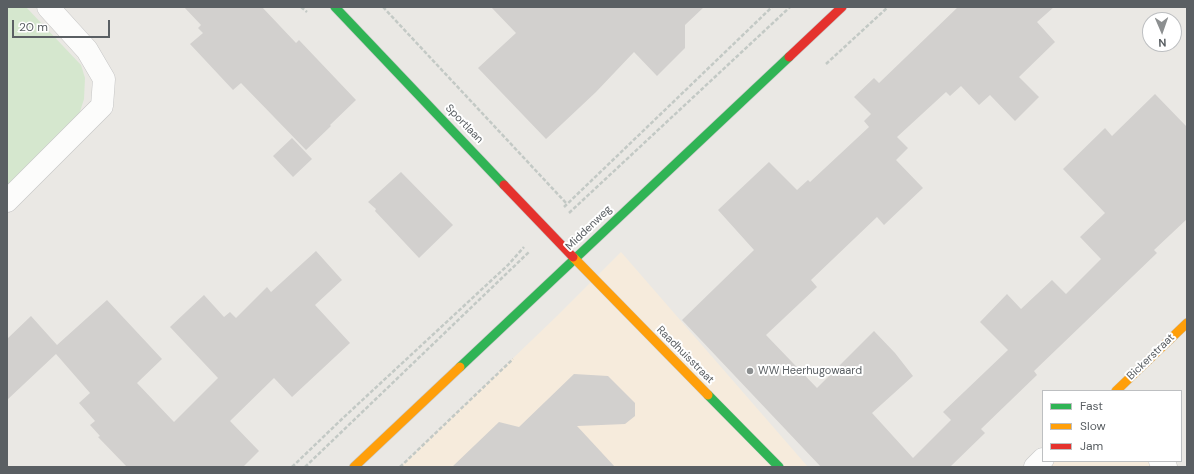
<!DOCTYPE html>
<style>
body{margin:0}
#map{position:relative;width:1194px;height:474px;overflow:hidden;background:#eae8e4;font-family:"DM Sans",sans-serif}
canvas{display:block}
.frame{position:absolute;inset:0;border:8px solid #5a5f63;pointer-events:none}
.legend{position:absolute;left:1042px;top:390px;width:140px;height:72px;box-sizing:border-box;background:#fff;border:1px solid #bdbfc1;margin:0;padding:5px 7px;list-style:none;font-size:12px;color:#5a5f63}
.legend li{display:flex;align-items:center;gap:8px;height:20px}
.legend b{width:20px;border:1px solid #bdbfc1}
.north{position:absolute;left:1142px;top:12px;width:40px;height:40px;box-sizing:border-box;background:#fff;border:1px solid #bdbfc1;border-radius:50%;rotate:178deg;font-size:11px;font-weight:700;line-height:16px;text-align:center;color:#5a5f63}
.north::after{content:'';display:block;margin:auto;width:14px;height:18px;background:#8c8f90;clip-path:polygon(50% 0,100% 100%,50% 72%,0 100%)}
.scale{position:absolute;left:12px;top:20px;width:98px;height:18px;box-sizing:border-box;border:2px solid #5a5f63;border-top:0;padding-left:5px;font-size:12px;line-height:14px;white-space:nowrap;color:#5a5f63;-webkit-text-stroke:3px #fff;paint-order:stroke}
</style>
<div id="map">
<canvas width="1194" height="474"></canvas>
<div class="frame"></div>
<ul class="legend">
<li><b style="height:5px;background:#30b455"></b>Fast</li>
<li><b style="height:5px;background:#ff9f0a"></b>Slow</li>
<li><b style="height:5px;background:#e5322d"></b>Jam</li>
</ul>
<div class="north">N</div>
<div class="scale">20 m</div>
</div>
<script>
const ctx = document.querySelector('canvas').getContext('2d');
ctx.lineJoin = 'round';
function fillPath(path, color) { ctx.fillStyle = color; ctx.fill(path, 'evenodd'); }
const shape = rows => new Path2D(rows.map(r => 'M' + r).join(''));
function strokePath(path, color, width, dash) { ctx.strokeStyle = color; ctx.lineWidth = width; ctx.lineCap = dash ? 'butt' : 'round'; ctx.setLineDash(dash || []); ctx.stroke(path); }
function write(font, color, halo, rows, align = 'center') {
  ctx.font = font + ' "DM Sans",sans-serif'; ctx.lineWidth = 4; ctx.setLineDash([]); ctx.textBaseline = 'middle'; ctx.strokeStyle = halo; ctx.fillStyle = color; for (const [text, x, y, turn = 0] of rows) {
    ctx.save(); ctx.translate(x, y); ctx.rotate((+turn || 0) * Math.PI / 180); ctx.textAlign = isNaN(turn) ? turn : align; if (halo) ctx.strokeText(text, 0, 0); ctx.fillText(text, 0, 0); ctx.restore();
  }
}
fillPath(shape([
 [621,252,808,467,400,467,558,315],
 [1043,461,1160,461,1166,467,1035,467]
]), '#f6ebdc');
fillPath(shape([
 [7,7,26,7,81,65,85,78,84,99,77,121,7,197]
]), '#d5e7ce');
fillPath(shape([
 [184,7,262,7,296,43,299,40,356,100,330,125,331,126,306,150,241,83,233,90,190,44,203,33,198,28,201,25],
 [491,7,704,7,685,25,685,48,657,76,634,52,596,92,546,139,478,68,516,33],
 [958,7,1054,7,1037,22,1055,42,1019,77,1039,97,1015,121,990,95,979,105,961,86,950,96,946,92,897,137,908,148,896,160,923,188,884,225,877,217,811,280,817,287,766,335,817,388,874,331,895,353,913,376,872,413,913,458,951,420,943,412,1008,350,980,322,1007,294,1021,309,1052,280,1066,294,1101,259,1080,237,1105,213,1063,169,1105,128,1112,136,1155,94,1187,127,1187,219,1154,250,1157,253,1034,371,1037,375,981,429,985,433,950,467,821,467,682,320,754,250,718,210,769,162,797,190,808,180,810,182,869,127,864,121,871,114,854,97,874,78,879,83],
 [292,138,312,159,293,177,273,156],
 [401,172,453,225,419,258,375,211,376,209,368,202],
 [316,251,342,280,315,305,350,343,292,397,274,378,230,421,259,451,243,467,127,467,98,437,100,436,90,425,95,421,79,403,90,393,56,354,7,400,7,339,31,316,57,345,107,300,162,359,137,383,174,422,218,378,170,327,204,295,224,317,230,312,236,318,267,287,271,292],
 [574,374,608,376,635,403,635,416,625,424,577,426,615,467,452,467,499,422,519,427]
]), '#d2d0ce');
const street = shape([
 [7,201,102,106,104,79,87,50,48,7],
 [1160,461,1166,467],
 [1035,467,1043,459]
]);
const fast = shape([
 [335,7,504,185],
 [460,367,789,57],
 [708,395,779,467]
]);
const slow = shape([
 [573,257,708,395],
 [1116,391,1187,323],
 [354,467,460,367]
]);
const jam = shape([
 [789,57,842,7],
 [504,185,573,257]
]);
strokePath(street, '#c5c5c5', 23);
strokePath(fast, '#c6c7c6', 10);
strokePath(slow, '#c6c7c6', 10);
strokePath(jam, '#c6c7c6', 10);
strokePath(shape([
 [301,7,307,12],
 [383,7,567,204],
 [826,64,888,7],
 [564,207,772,7],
 [569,213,790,7],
 [292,467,343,418,508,265,524,247],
 [305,467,530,251],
 [400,467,513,359]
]), '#c3c9c5', 2.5, [4, 2]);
strokePath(street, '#fcfcfb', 22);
strokePath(fast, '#30b455', 9);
strokePath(slow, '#ff9f0a', 9);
strokePath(jam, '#e5322d', 9);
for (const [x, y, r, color] of [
 [750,371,4,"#8c8f90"]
]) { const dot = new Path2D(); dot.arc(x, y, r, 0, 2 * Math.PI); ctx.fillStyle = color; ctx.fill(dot); strokePath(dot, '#fff', 1.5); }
write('11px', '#5a5f63', '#fff', [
 ["Sportlaan",464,124,46],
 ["Middenweg",589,228,-44],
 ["Raadhuisstraat",685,355,45],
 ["Bickerstraat",1151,357,-44]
]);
write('11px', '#5a5f63', '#fff', [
 ["WW Heerhugowaard",758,371]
], 'left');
</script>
